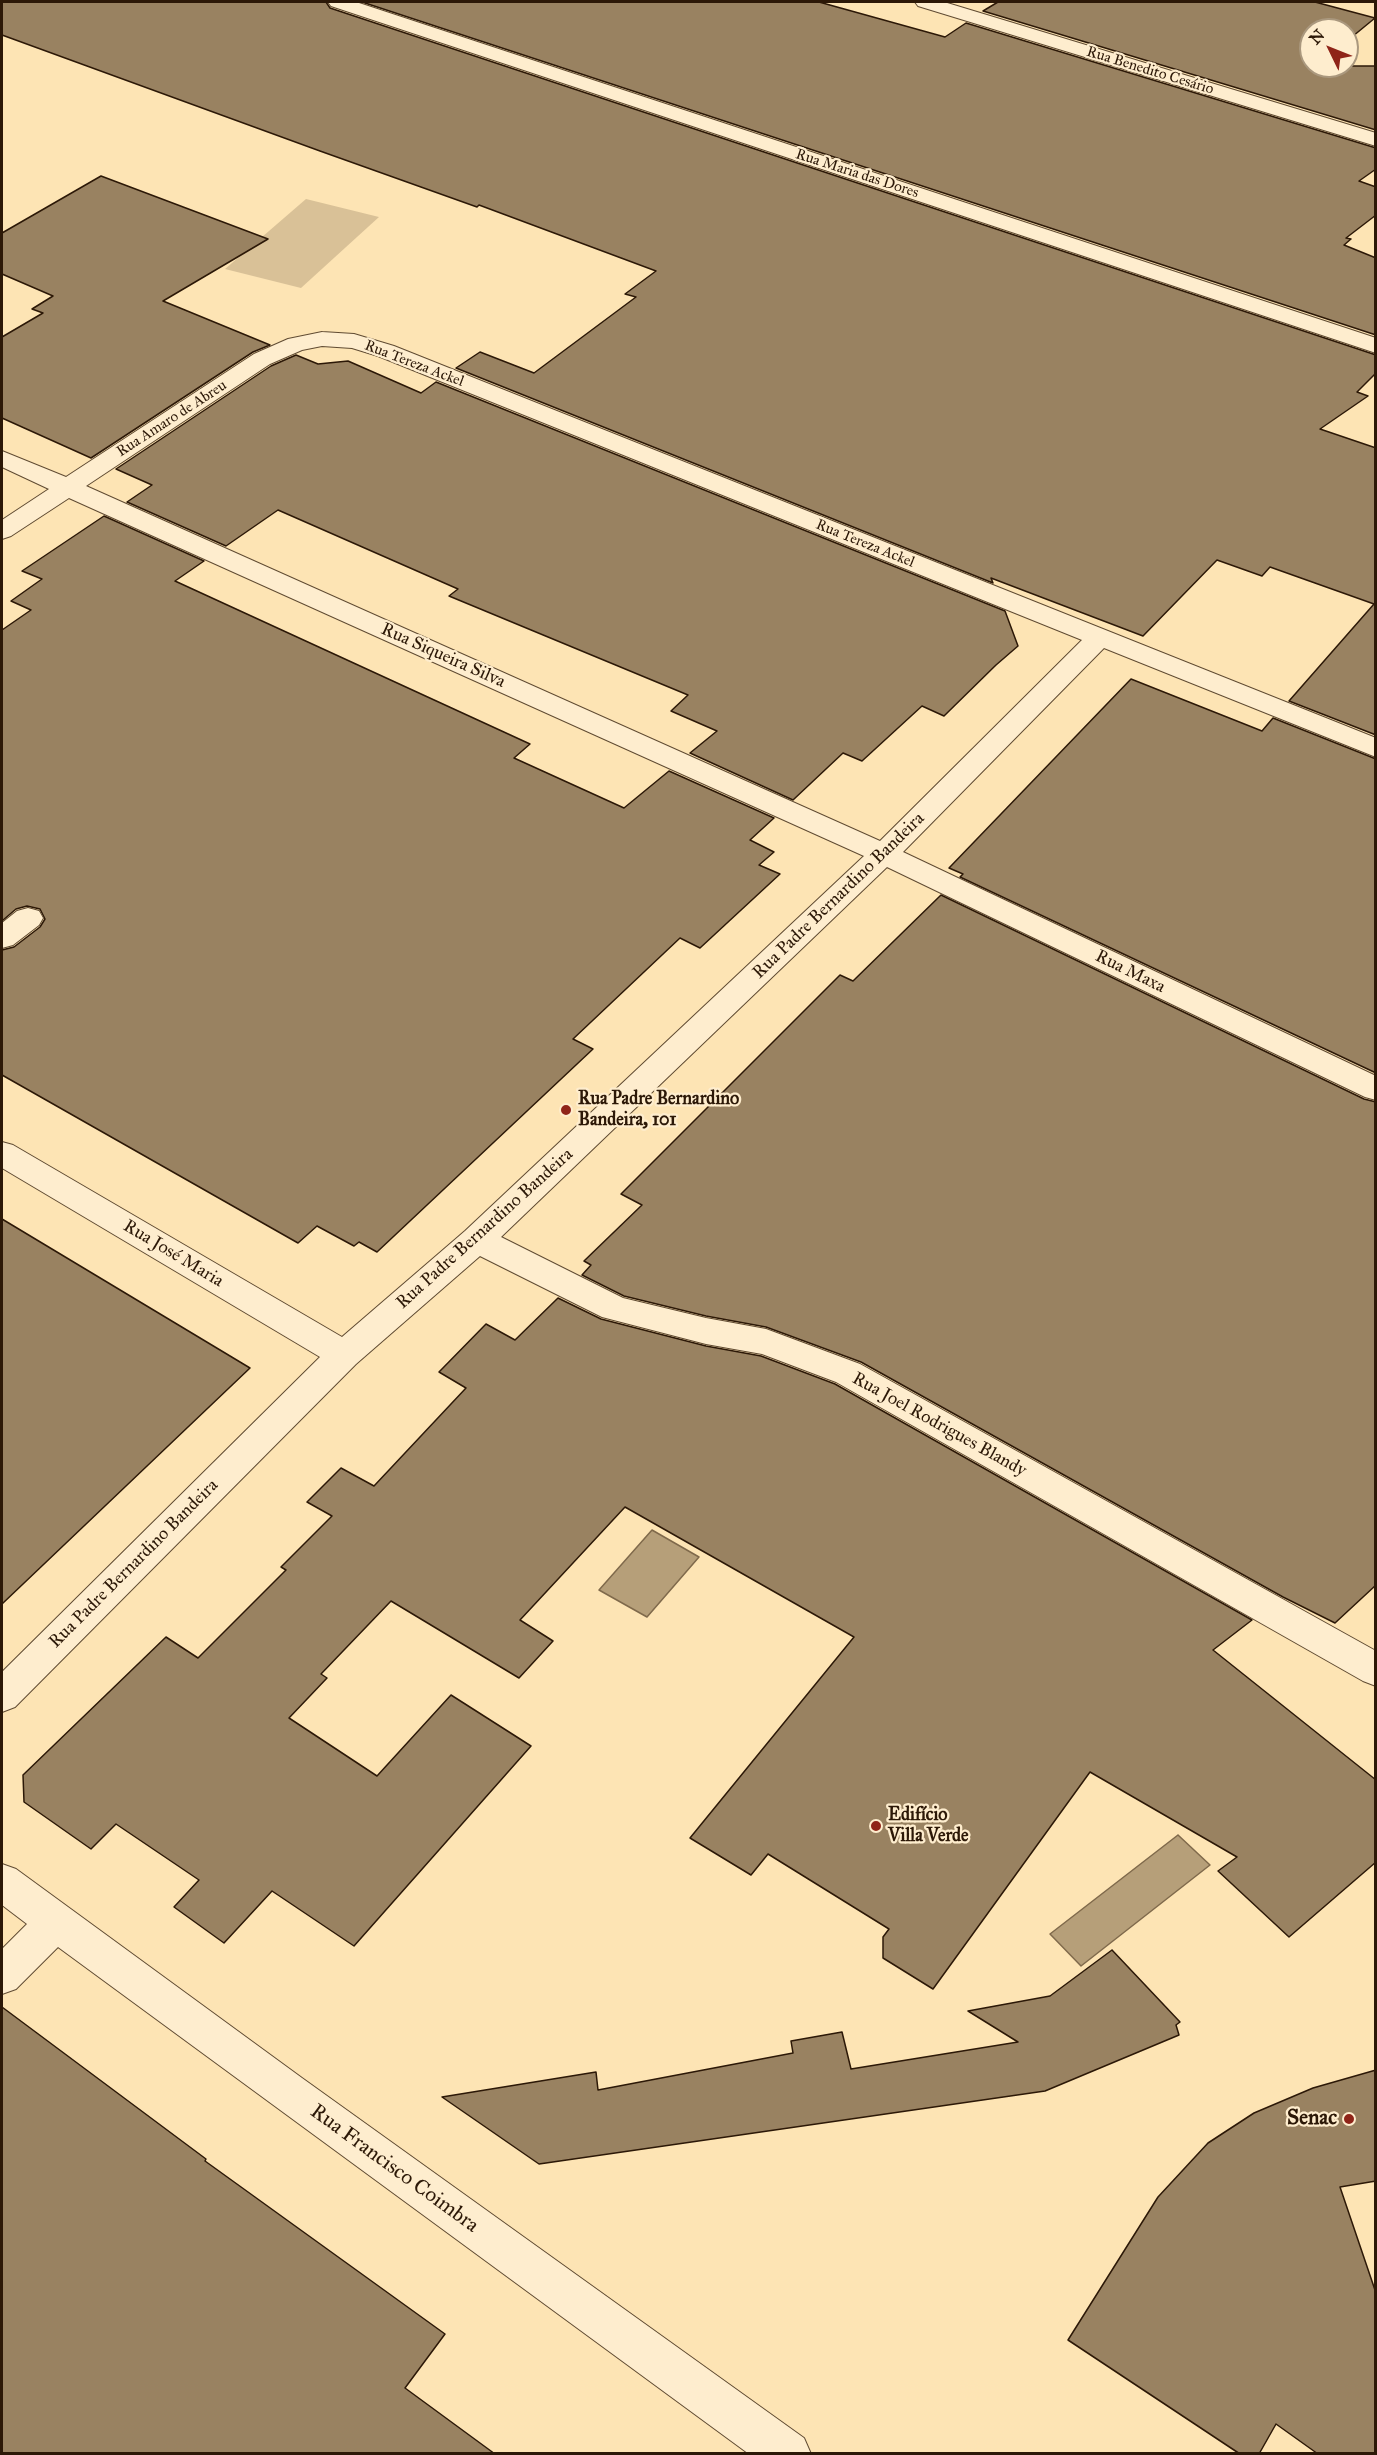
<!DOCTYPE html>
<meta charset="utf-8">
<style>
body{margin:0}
#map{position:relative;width:1377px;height:2455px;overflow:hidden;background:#fde4b4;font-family:"IM FELL Great Primer",serif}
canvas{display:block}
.frame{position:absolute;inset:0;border:3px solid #2c1807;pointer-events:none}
.north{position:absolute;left:1299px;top:18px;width:60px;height:60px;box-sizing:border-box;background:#feedce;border:2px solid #aa987e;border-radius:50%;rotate:313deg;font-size:16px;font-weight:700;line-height:24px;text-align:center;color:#2c1807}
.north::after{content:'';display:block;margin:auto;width:21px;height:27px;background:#8f2418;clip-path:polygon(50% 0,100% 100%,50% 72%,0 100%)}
</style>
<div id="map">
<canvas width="1377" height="2455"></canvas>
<div class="frame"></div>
<div class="north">N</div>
</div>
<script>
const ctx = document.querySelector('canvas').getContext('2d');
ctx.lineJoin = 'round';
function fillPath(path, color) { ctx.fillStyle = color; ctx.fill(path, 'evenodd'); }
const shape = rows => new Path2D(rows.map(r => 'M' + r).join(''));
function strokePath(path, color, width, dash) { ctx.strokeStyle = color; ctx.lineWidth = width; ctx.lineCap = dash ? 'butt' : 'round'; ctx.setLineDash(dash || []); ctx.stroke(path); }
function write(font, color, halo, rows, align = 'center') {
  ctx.font = font + ' "IM FELL Great Primer",serif'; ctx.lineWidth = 4.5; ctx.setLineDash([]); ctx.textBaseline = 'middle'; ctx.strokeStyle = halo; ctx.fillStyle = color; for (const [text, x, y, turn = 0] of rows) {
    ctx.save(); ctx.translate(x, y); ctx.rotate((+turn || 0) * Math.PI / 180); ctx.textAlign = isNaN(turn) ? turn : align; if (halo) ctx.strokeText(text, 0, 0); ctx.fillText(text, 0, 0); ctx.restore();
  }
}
fillPath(shape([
 [306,199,379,217,301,288,225,269]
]), '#d9c197');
const water = shape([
 [652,1530,699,1557,647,1617,599,1590,652,1530],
 [1178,1835,1210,1865,1081,1966,1050,1934,1178,1835]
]);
fillPath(water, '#b69f79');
strokePath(water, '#7f694b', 1.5);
const building = shape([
 [2,2,326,2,330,8,1376,355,1376,373,1357,392,1368,396,1320,429,1376,448,1376,735,1289,701,1374,604,1270,567,1262,576,1217,560,1143,636,991,578,993,583,456,368,480,352,534,373,636,297,625,294,656,271,479,205,477,207,320,151,2,35,2,2],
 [362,2,819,2,945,37,966,23,1376,148,1376,169,1359,181,1376,187,1376,215,1346,238,1351,239,1344,245,1376,258,1376,335,362,2],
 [998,2,1315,2,1375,18,1347,41,1347,30,1311,30,1311,66,1376,66,1376,130,983,11,998,2],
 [101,176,268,239,163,301,270,345,253,352,91,458,2,418,2,337,43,313,32,309,53,296,2,274,2,233,101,176],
 [296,355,318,364,348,361,421,393,436,382,1005,611,1018,646,996,665,944,716,922,706,862,761,843,753,793,800,690,753,717,731,671,711,688,695,449,596,458,589,278,510,226,546,127,502,152,485,116,469,271,366,296,355],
 [104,516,204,561,175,581,530,744,514,758,624,808,669,771,774,818,750,840,774,852,759,865,780,874,700,948,680,938,573,1039,593,1049,377,1252,359,1242,354,1246,317,1226,298,1243,2,1075,2,950,14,947,40,927,45,919,40,909,27,906,16,909,2,921,2,630,31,610,11,601,42,579,22,571,104,516],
 [1131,679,1262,731,1273,718,1376,759,1376,1073,960,877,963,874,949,868,1131,679],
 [941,895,1364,1099,1376,1102,1376,1585,1335,1623,1283,1597,861,1362,766,1327,706,1316,624,1296,582,1275,591,1265,584,1261,642,1205,621,1194,840,975,853,981,941,895],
 [2,1219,250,1368,2,1604,2,1219],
 [558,1298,601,1319,706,1346,761,1356,835,1384,1252,1620,1213,1650,1376,1780,1376,1862,1289,1937,1218,1871,1237,1857,1090,1772,933,1989,883,1958,883,1937,889,1929,768,1854,751,1875,690,1838,854,1637,625,1507,520,1620,553,1641,519,1678,391,1601,321,1674,327,1678,289,1718,377,1776,451,1695,531,1746,354,1946,272,1891,224,1943,174,1907,199,1880,116,1824,91,1849,24,1802,23,1775,166,1637,198,1658,286,1570,281,1567,332,1516,307,1502,341,1468,374,1486,466,1388,439,1372,486,1324,515,1340,558,1298],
 [1112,1950,1180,2022,1176,2025,1179,2035,1045,2091,539,2164,442,2097,596,2072,598,2090,793,2053,791,2041,842,2032,851,2069,1018,2042,968,2011,1050,1996,1112,1950],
 [2,2007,206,2159,205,2161,445,2334,405,2388,495,2454,2,2454,2,2007],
 [1376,2070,1376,2181,1340,2187,1376,2293,1376,2454,1318,2454,1276,2424,1259,2454,1240,2454,1068,2340,1158,2197,1208,2143,1254,2113,1313,2088,1376,2070]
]);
fillPath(building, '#998261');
strokePath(building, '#2c1807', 1.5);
const minor = shape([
 [328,2,356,2,1376,338,1376,353,331,6,328,2],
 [915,2,944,2,1376,133,1376,146,918,6,915,2],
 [322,332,354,334,394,346,1376,738,1376,757,1104,648,903,852,1376,1076,1376,1100,1365,1097,887,867,501,1237,623,1298,706,1318,766,1329,860,1364,1376,1651,1376,1686,1363,1681,836,1382,762,1354,706,1344,602,1317,480,1256,356,1364,15,1707,2,1712,2,1672,320,1357,2,1168,2,1142,13,1145,342,1337,465,1231,864,856,69,498,11,536,2,539,2,520,49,489,2,467,2,451,66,477,254,354,288,339,322,332],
 [322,346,352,348,378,356,1082,640,880,841,86,486,270,364,302,350,322,346],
 [28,908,39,911,43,918,39,925,13,945,2,948,2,923,17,911,28,908],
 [2,1864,16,1869,302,2078,804,2438,811,2454,749,2454,58,1947,16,1989,2,1994,2,1949,27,1924,2,1905,2,1864]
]);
strokePath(minor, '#604b32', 2);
fillPath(minor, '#feedce');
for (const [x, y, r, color] of [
 [566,1110,6,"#8f2418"],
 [876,1826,6,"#8f2418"],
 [1349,2119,6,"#8f2418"]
]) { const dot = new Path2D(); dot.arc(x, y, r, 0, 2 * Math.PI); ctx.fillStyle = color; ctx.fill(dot); strokePath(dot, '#feedce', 2); }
write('15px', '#2c1807', '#feedce', [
 ["Rua Benedito Cesário",1150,71,17],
 ["Rua Maria das Dores",857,174,18],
 ["Rua Tereza Ackel",414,364,21],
 ["Rua Amaro de Abreu",172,419,-33],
 ["Rua Tereza Ackel",865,544,22]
]);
write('18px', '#2c1807', '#feedce', [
 ["Rua Siqueira Silva",443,656,24],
 ["Rua Padre Bernardino Bandeira",839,896,-44],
 ["Rua Maxa",1130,972,26],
 ["Rua Padre Bernardino Bandeira",485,1229,-42],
 ["Rua José Maria",173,1254,31],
 ["Rua Joel Rodrigues Blandy",939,1425,29],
 ["Rua Padre Bernardino Bandeira",134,1564,-45]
]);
write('bold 18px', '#2c1807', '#feedce', [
 ["Rua Padre Bernardino",578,1100],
 ["Bandeira, 101",578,1121],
 ["Edifício",888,1816],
 ["Villa Verde",888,1837]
], 'left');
write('bold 21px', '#2c1807', '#feedce', [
 ["Senac",1337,2119]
], 'right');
write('21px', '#2c1807', '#feedce', [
 ["Rua Francisco Coimbra",394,2169,36]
]);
</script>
